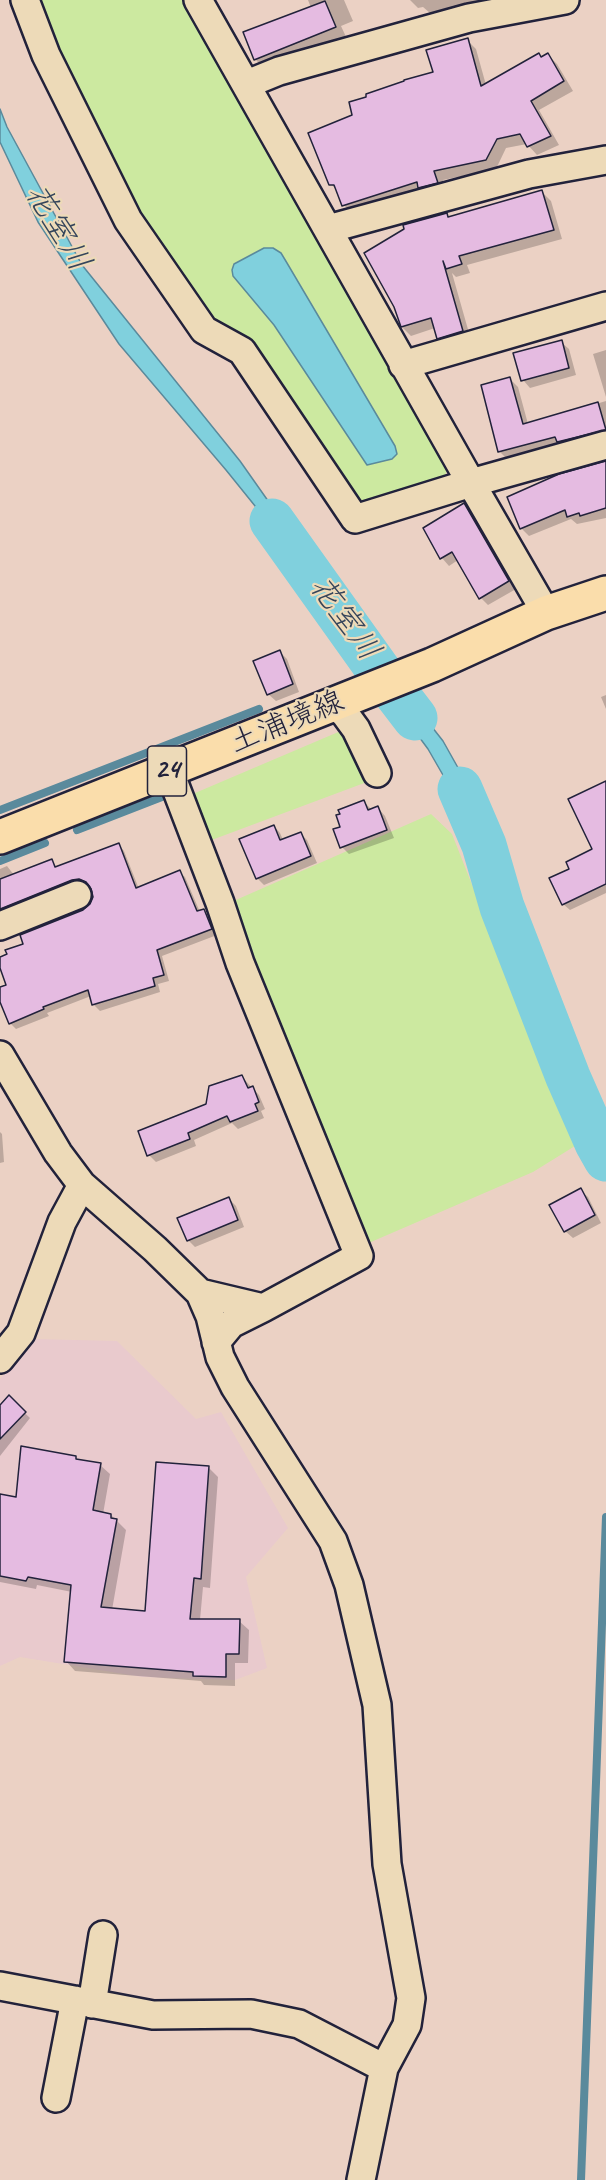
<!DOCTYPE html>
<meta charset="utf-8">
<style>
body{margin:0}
canvas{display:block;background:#ebd1c4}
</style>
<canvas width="606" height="2180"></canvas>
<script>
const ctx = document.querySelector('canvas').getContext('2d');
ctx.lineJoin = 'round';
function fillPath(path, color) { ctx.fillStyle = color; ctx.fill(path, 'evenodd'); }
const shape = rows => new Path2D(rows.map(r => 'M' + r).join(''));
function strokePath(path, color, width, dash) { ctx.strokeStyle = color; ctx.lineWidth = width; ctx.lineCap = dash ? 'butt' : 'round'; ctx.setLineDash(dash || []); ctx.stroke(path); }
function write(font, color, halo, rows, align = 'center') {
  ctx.font = font + ' Caveat,"Klee One",sans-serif'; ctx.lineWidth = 4.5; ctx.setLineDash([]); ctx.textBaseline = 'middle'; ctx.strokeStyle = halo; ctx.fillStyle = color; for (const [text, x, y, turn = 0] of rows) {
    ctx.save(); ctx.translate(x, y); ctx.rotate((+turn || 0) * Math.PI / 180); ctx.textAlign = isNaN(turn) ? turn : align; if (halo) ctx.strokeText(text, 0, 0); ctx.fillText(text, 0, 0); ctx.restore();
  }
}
fillPath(shape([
 [35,1339,117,1341,196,1419,221,1412,288,1528,246,1577,267,1668,235,1680,142,1677,20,1657,0,1666,0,1379]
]), '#e9cacd');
fillPath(shape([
 [34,0,185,0,447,471,443,479,361,503,205,322,145,231],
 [343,730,363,764,367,782,209,841,188,796],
 [431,814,452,834,519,1004,546,1080,575,1146,533,1172,371,1242,363,1239,229,903]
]), '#cce9a0');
const water = shape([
 [0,109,7,127,82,265,240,461,385,667,443,741,466,782,492,841,475,847,451,789,428,749,411,726,385,667,226,470,119,344,38,222,0,142,0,109],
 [264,248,273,248,281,253,287,263,395,446,397,454,392,459,367,465,274,325,233,276,232,270,234,264,264,248]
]);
fillPath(water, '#80d0dd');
strokePath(water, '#5a8a9c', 1.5);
fillPath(shape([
 [388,666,423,710,404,717,382,668]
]), '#ebd1c4');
fillPath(shape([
 [308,0,344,0,353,21,341,26,347,39,267,71,255,59,311,8],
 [410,0,501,0,472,8,468,4,430,13,423,7,418,8],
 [467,40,476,49,486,85,539,54,542,58,548,55,557,64,573,91,539,110,559,145,537,155,527,144,506,148,496,169,443,180,446,192,353,214,344,205,338,191,331,184,354,116,435,73],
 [542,192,551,201,562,239,467,265,470,273,456,277,452,273,471,340,447,347,438,338,435,328,411,336,402,327,395,306,446,215,450,218],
 [561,342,569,349,576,375,530,388,523,380],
 [606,350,606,397,593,354],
 [509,378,518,387,528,424,606,401,606,439,508,460,500,452,483,386],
 [606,463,606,518,577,524,571,519,529,536,521,528],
 [464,505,472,512,516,589,488,605,481,598,458,560,449,566,442,558,425,528],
 [280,652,287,659,299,692,276,701,268,694],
 [606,695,606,709,601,697],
 [606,783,606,893,570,910,563,904,571,869,594,850],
 [364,802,372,810,378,808,385,816,394,838,349,854,342,847,342,827],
 [274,826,280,833,283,840,301,834,307,840,317,863,264,885,257,878],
 [119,845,124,851,139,889,179,872,185,877,200,912,204,911,209,916,217,935,162,956,169,981,158,984,160,992,100,1011,94,1005,91,996,47,1013,49,1016,16,1029,10,1023,0,998,0,989,8,986,0,958,84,911,90,906,94,898,92,887,87,885,78,886,0,917,0,869,7,866,14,875,51,861,58,868],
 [242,1077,259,1095,265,1109,261,1111,264,1118,238,1129,232,1123,194,1140,196,1146,156,1162,149,1155],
 [0,1132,2,1134,4,1162,0,1163],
 [580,1190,588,1197,601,1223,573,1238,565,1231],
 [228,1198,236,1206,244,1227,195,1247,188,1240],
 [9,1398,30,1418,0,1456,0,1407],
 [75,1457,80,1461,100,1465,110,1474,103,1514,111,1515,126,1530,112,1610,147,1612,208,1467,218,1477,210,1588,203,1587,200,1620,239,1621,249,1630,248,1663,235,1663,235,1686,204,1685,201,1681,75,1671,66,1661,72,1592,37,1585,36,1589,0,1582,0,1495,17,1499]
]), '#0003');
strokePath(shape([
 [0,810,259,709],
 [77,830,167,795,170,801],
 [0,861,45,843],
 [581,2180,606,1517]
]), '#5a8a9c', 8);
strokePath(shape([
 [272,521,379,671,415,718],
 [460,789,484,845,502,907,568,1077,597,1143,606,1159]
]), '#80d0dd', 45);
const building = shape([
 [325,1,336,27,254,60,243,32,325,1],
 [468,38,481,86,539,53,541,57,548,53,564,81,531,101,551,136,527,147,520,134,497,139,486,160,434,171,438,183,418,188,417,182,342,206,334,185,329,185,308,133,352,115,349,102,366,97,366,94,404,81,404,80,433,72,426,50,468,38],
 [542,190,554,230,459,256,462,264,446,269,443,261,463,331,437,339,431,318,401,327,394,307,364,253,404,229,403,225,447,213,448,217,542,190],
 [562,340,569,368,521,381,513,353,562,340],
 [510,377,523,424,598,402,606,430,557,442,555,437,498,452,481,385,510,377],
 [606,461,606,508,580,516,579,513,567,517,565,510,520,529,507,497,559,474,606,461],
 [464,503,509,581,479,599,452,552,440,559,423,528,464,503],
 [280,650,293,684,267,695,253,661,280,650],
 [606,781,606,884,562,905,549,878,569,869,566,862,592,849,568,799,606,781],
 [364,800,368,810,378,806,387,830,340,848,333,829,340,827,336,815,340,814,338,810,364,800],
 [274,825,280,840,301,832,311,856,256,879,239,839,274,825],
 [119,843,136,888,180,870,197,911,204,909,212,929,157,950,164,975,153,978,155,986,92,1005,88,990,43,1007,44,1009,9,1024,0,1002,0,987,6,985,0,968,0,957,7,954,5,950,23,944,20,935,83,910,90,904,93,897,91,889,86,882,79,879,72,880,0,909,0,879,52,859,55,867,119,843],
 [242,1075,248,1088,253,1086,259,1102,255,1104,258,1111,230,1122,227,1116,188,1133,190,1139,147,1156,138,1131,206,1104,209,1086,242,1075],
 [581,1188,595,1215,564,1232,549,1205,581,1188],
 [229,1197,238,1220,187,1241,177,1218,229,1197],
 [9,1395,26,1412,0,1439,0,1405,9,1395],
 [21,1446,76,1456,76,1459,101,1463,93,1510,111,1514,111,1518,117,1519,101,1607,145,1611,156,1462,209,1466,201,1579,194,1578,190,1619,240,1619,239,1654,226,1654,226,1677,193,1676,193,1672,64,1662,71,1585,28,1577,26,1581,0,1576,0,1494,16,1497,21,1446]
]);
fillPath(building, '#e5bbe1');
strokePath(building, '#22223b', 1.5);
const minor = shape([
 [25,0,46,55,128,220,204,330,242,351,355,519,471,483,546,613],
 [198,0,471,483,606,445],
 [247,84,279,71,469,18,565,0],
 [328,229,529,174,606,160],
 [403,365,606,306],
 [334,704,345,714,356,729,377,773],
 [169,770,220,903,240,963,359,1256,263,1308,200,1293],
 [0,926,77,895],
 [0,1055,58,1153,82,1185,155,1249,200,1293,210,1316,220,1357,235,1387,333,1541,349,1585,377,1705,387,1864,411,1998,407,2025,384,2068,361,2180],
 [216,1342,231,1324,263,1308],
 [0,1359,21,1333,62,1222,82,1185],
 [0,1986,153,2015,251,2014,299,2024,384,2068],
 [92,2004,103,1935],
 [56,2098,75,2000]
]);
const major = shape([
 [0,837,432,665,546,613,606,593]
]);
strokePath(minor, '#22223b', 32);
strokePath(major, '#22223b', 38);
strokePath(minor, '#eddab8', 27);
strokePath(major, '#faddab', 33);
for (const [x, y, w] of [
 [167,771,39]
]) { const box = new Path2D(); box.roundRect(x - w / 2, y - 25, w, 50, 4.5); ctx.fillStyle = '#eddab8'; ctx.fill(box); strokePath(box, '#22223b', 1.5); }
write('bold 28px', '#22223b', null, [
 ["24",167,771]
]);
write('30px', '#22223b', '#eddab8', [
 ["土浦境線",287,723,-22]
]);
write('italic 32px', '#35455b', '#eddab8', [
 ["花室川",57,228,59],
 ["花室川",344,619,54]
]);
</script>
